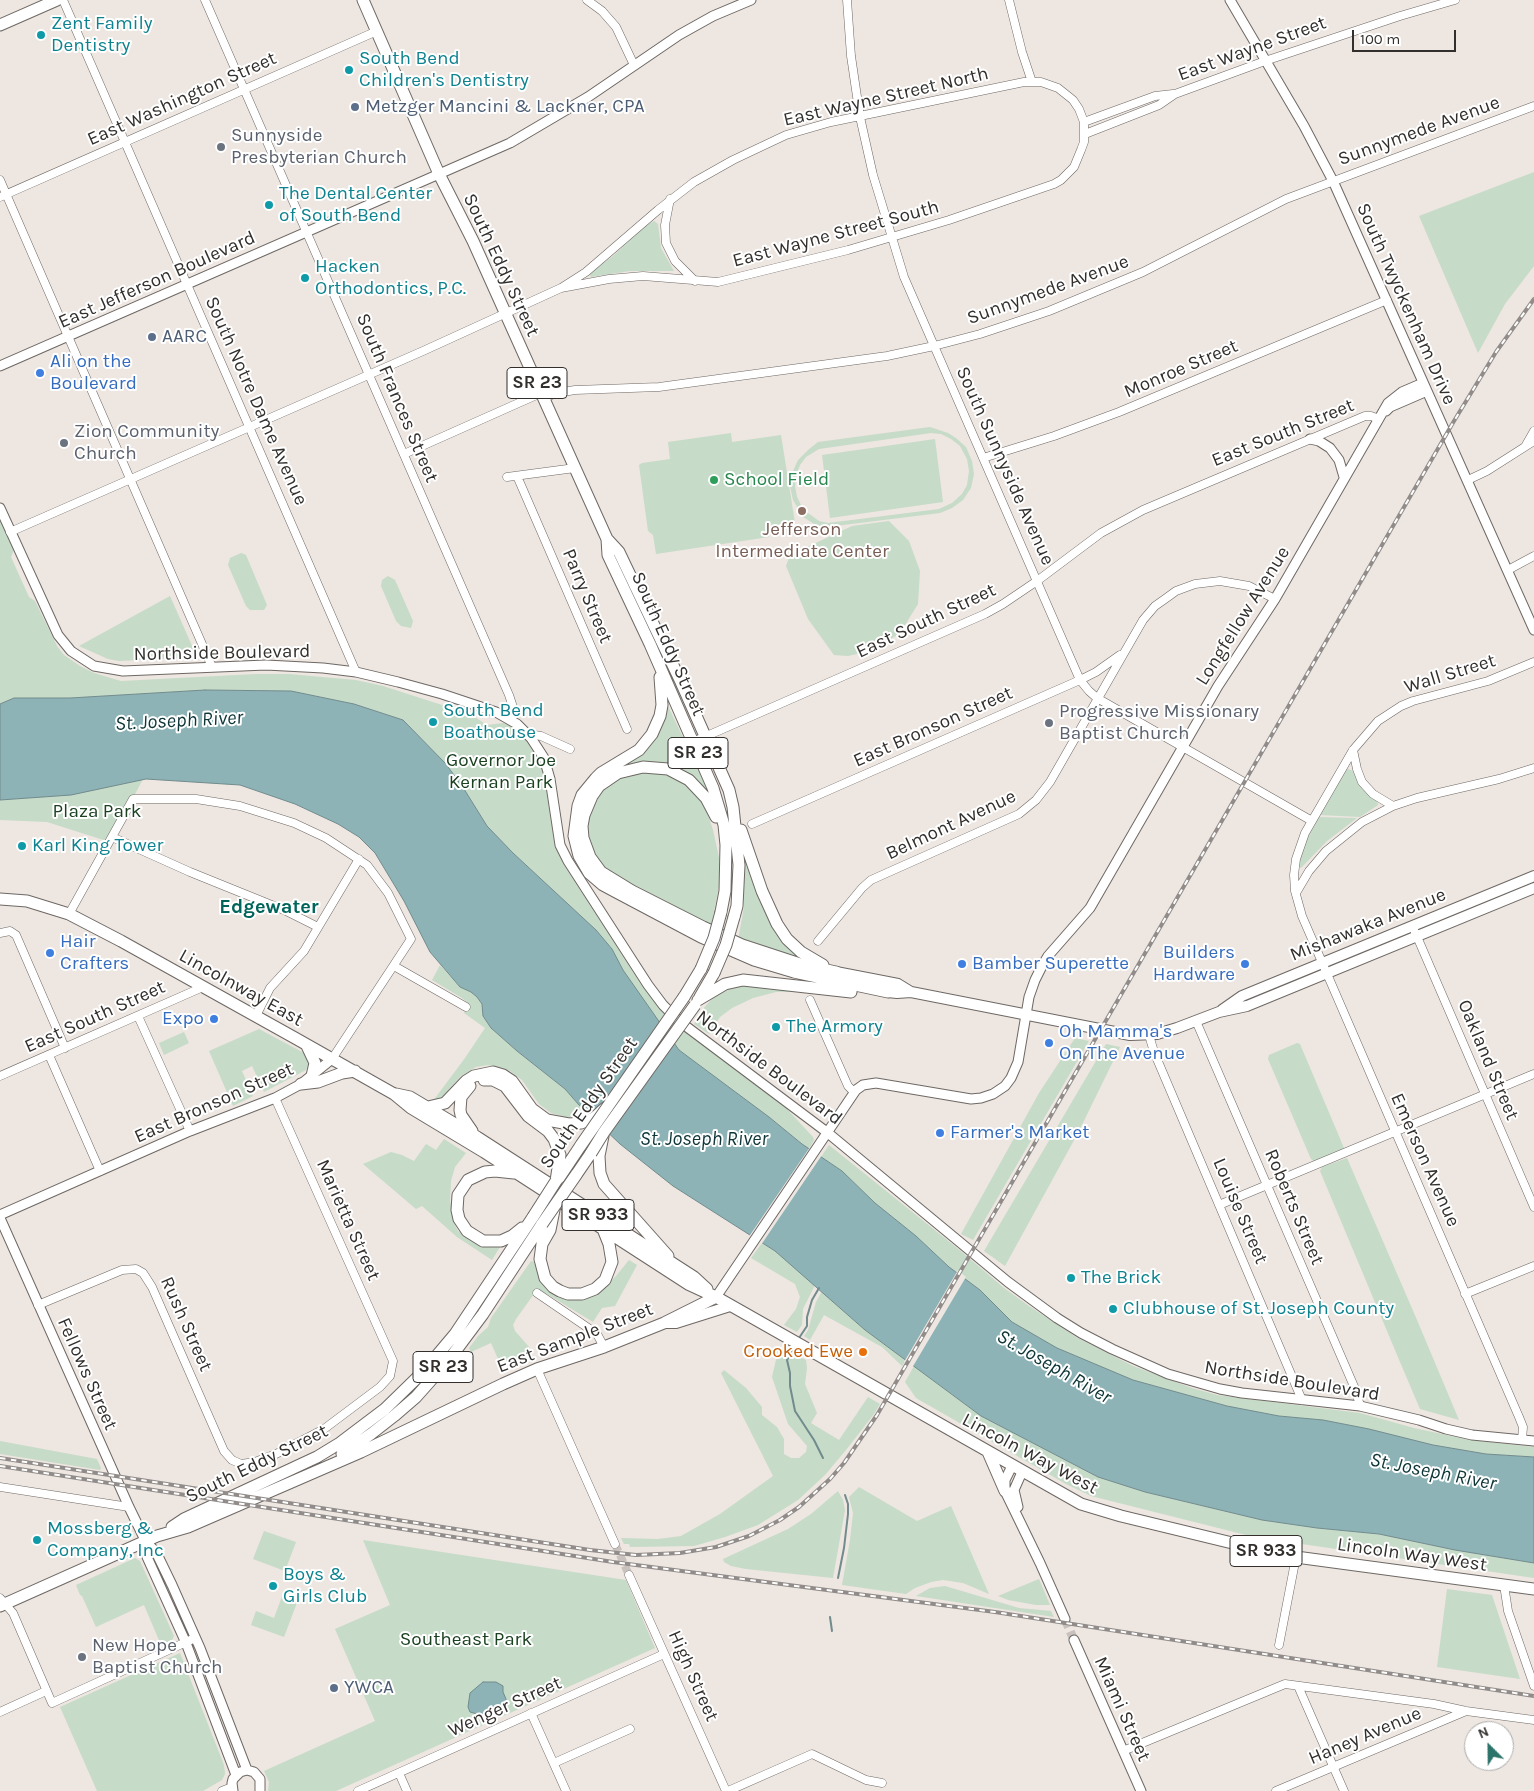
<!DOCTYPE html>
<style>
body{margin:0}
#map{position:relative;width:1534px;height:1791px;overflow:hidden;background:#ede6e1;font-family:Karla,sans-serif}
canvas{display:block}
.north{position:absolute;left:1464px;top:1721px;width:50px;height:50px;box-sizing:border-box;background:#fff;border:1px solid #adacab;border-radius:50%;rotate:337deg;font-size:14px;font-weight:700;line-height:20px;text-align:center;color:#322f2d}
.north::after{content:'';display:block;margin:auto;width:18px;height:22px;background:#2c736a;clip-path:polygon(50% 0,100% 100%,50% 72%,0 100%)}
.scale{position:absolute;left:1352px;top:30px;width:104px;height:22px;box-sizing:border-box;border:2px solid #322f2d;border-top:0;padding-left:6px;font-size:15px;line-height:18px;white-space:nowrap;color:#322f2d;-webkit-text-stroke:4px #fff;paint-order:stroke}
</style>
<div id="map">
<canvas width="1534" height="1791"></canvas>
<div class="north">N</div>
<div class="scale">100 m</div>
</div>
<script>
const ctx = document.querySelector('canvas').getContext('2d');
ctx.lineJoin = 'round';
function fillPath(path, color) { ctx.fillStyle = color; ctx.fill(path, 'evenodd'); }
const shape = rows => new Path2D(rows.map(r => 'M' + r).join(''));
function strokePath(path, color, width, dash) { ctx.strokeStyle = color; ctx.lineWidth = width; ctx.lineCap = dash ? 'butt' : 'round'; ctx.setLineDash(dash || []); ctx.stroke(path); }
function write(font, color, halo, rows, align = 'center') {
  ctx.font = font + ' Karla,sans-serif'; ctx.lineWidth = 4; ctx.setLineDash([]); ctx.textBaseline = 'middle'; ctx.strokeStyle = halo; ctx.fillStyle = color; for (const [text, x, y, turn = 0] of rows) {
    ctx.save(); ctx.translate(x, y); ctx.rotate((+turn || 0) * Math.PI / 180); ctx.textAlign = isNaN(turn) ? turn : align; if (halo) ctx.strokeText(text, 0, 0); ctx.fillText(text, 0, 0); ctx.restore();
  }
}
fillPath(shape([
 [1534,172,1534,266,1505,304,1478,353,1419,216],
 [654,221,658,224,661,248,674,271,630,271,591,277,590,276,591,272,613,256,645,226],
 [930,427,948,433,956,438,966,447,972,461,974,474,971,488,963,500,952,508,940,513,827,527,816,525,803,517,793,500,790,486,793,471,798,460,808,450,818,442],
 [931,433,941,434,951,439,960,446,967,459,969,471,967,485,962,494,952,503,939,509,828,523,819,521,808,513,801,505,797,497,795,486,797,473,800,465,806,457,819,449],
 [731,433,732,442,781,435,795,523,767,526,769,537,656,554,653,535,648,531,639,465,642,463,670,459,668,442],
 [935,439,943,502,830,518,822,455],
 [0,518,14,550,11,557,29,597,35,601,57,646,64,655,80,666,94,673,121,681,256,674,289,674,356,680,383,686,470,714,487,725,503,723,516,728,523,734,539,759,544,776,555,844,563,863,640,983,661,1010,678,1025,785,1107,813,1137,814,1140,809,1149,769,1117,679,1050,623,970,612,949,596,930,513,853,487,826,464,789,446,764,403,720,354,704,291,691,205,690,70,698,14,698,0,704],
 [889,521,909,541,920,571,918,604,900,633,874,650,848,656,834,655,808,619,786,566,790,555,852,526],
 [241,553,246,555,267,605,264,610,250,610,246,606,228,565,230,558],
 [388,576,395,580,413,621,411,628,401,626,396,621,381,586,382,580],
 [170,596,197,657,119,661,108,659,79,646],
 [666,702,707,787,705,788,687,772,668,764,650,761,623,765,629,760],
 [1348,769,1353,771,1359,784,1369,795,1377,800,1378,805,1360,817,1320,815,1346,770],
 [648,771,664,773,675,777,685,783,699,797,706,809,713,830,720,862,720,881,711,927,630,884,604,868,597,860,587,835,587,819,598,794,617,778],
 [144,777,110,842,47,822,0,820,0,797],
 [1319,817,1357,818,1327,841,1301,868,1299,866,1300,859,1308,836],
 [746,859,798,956,760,948,738,940,744,907,743,860],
 [440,965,460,987,471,992,477,997,482,1004,483,1016,491,1028,517,1051,565,1089,584,1110,574,1117,564,1117,551,1113,539,1104,522,1080,510,1071,488,1065,476,1067,461,1076,443,1096,433,1101,465,1058,485,1028,464,1013,470,1005,462,998,432,980],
 [736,984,790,988,791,992,776,992,753,998,732,1008,720,1017,709,1034,694,1024,703,1009,717,993],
 [259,1029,304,1053,307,1056,309,1063,306,1070,264,1092,252,1066,242,1071,253,1096,233,1106,209,1051],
 [184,1032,189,1043,164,1055,159,1043],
 [1075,1038,1089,1041,973,1240,961,1234,1039,1093],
 [1297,1043,1300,1044,1344,1148,1342,1151,1315,1162,1311,1159,1268,1059,1269,1055],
 [1106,1044,1120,1047,1078,1133,1005,1266,984,1251],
 [444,1139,466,1153,455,1167,451,1181,450,1201,455,1225,458,1231,474,1243,500,1247,492,1260,457,1237,422,1206,416,1209,363,1164,391,1152,402,1155,414,1161,426,1144,436,1150],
 [829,1145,962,1252,1004,1288,1029,1306,1076,1337,1133,1366,1192,1388,1217,1395,1360,1413,1414,1428,1470,1440,1534,1447,1534,1457,1486,1454,1433,1445,1369,1429,1323,1420,1279,1416,1227,1406,1133,1380,1057,1348,1012,1322,980,1290,949,1267,916,1236,875,1203,842,1171,821,1157],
 [1347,1158,1417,1320,1459,1420,1420,1409,1400,1362,1320,1171,1322,1167],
 [762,1243,775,1251,815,1285,803,1309,802,1325,797,1332,784,1325,796,1309,800,1297,795,1284,751,1258],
 [629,1260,637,1265,615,1306,602,1308,593,1322,547,1294,542,1292,534,1294,516,1319,513,1325,515,1331,530,1348,533,1357,503,1370,491,1343,471,1352,469,1348,478,1336,488,1327,491,1318,531,1261,534,1262,545,1286,555,1293,604,1287,616,1276],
 [822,1291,865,1330,906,1360,902,1366,882,1347,824,1315,810,1340,804,1336,808,1330,816,1302],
 [782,1348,806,1360,807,1368,805,1384,817,1413,811,1423,839,1440,868,1397,880,1404,874,1414,846,1450,825,1475,798,1500,758,1525,725,1537,694,1546,630,1547,629,1544,624,1544,621,1538,658,1539,681,1536,720,1514,773,1476,721,1373,724,1370,746,1388,762,1407,762,1415,777,1427,784,1439,784,1454,791,1458,799,1458,806,1452,807,1446,788,1424,772,1377,776,1360],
 [914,1366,981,1416,1098,1477,1145,1492,1262,1520,1317,1528,1379,1534,1455,1550,1534,1563,1534,1578,1254,1537,1091,1496,1066,1484,916,1398,905,1382],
 [0,1441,97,1459,101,1468,100,1470,0,1454],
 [859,1487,917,1521,951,1506,989,1594,963,1583,943,1580,931,1582,915,1588,906,1594,842,1585,850,1540,853,1513,849,1497],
 [838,1491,843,1500,845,1510,833,1578,746,1569,731,1566,724,1562,723,1559,788,1529,811,1514],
 [264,1531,296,1542,285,1571,253,1559],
 [363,1540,626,1580,655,1648,336,1791,268,1791,269,1782,264,1771,375,1721,335,1629,390,1605],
 [135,1558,140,1561,174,1636,172,1640,161,1645,144,1605,96,1627,82,1596,80,1595,76,1585],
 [1039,1579,1050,1605,1036,1605,1008,1600,998,1596],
 [945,1586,1019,1608,1051,1611,1054,1617,916,1596,930,1588],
 [1447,1589,1492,1595,1520,1679,1437,1667],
 [283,1594,298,1600,284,1637,251,1625,256,1611,274,1618],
 [180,1653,224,1765,225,1774,222,1780,203,1791,97,1791,60,1707]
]), '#c6dbc8');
const water = shape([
 [205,690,291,691,354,704,403,720,446,764,464,789,487,826,513,853,596,930,612,949,623,970,679,1050,769,1117,802,1144,842,1171,875,1203,916,1236,949,1267,980,1290,1012,1322,1057,1348,1133,1380,1227,1406,1279,1416,1323,1420,1369,1429,1433,1445,1486,1454,1534,1457,1534,1563,1455,1550,1379,1534,1317,1528,1262,1520,1145,1492,1098,1477,981,1416,865,1330,775,1251,673,1186,620,1144,579,1105,565,1089,517,1051,491,1028,483,1016,482,1004,477,997,471,992,460,987,430,952,404,901,375,853,359,837,338,824,295,804,240,785,146,779,71,795,0,800,0,704,14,698,70,698,205,690],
 [483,1682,496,1682,503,1686,503,1692,506,1699,506,1703,504,1710,501,1712,488,1717,470,1712,468,1707,470,1693,483,1682]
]);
fillPath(water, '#8db3b6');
strokePath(water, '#728b8d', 1);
fillPath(shape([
 [810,1147,822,1155,761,1245,748,1238],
 [958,1270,966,1277,912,1368,904,1362]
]), '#ede6e1');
strokePath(shape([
 [799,1338,807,1326,807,1317,812,1300,819,1288],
 [794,1347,787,1360,790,1373,790,1386,795,1411,814,1440,823,1458],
 [838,1578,844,1548,848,1514,848,1504,845,1495],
 [830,1617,832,1631]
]), '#728b8d', 2);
strokePath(shape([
 [615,1544,629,1575]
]), '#c8c1bd', 8, [8, 4]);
strokePath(shape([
 [1065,1619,1074,1640]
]), '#c8c1bd', 9, [9, 4.5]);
const minor = shape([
 [63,0,356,672],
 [205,0,509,695,512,704,512,720],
 [587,0,602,11,616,27,634,65],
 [847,0,851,56,860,117,873,175,904,277,1080,680,1089,691,1097,698,1312,821],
 [1009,0,1022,52,1032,82],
 [1084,122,1155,96,1173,94],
 [1085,134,1159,105,1175,94,1265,61,1400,16,1455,0],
 [0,180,212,667],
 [0,197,377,31],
 [670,199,665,225,666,243,675,261,695,281],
 [543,398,557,393,575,390,659,387,887,356,934,346,980,334,1049,311,1143,272,1286,199,1534,106],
 [1526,445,1534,431],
 [404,454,541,393],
 [983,458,1054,436,1119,412,1387,300],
 [517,476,627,729],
 [507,477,575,468],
 [1468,480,1487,471,1534,441],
 [10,532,423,351,561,288,586,272,658,210,694,182,733,160,786,135,831,122,1024,82,1041,82,1058,88,1073,100,1079,109,1084,122,1084,142,1081,150,1074,167,1061,180,1054,184,949,220,848,250,718,282,643,276,609,279,561,288],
 [1508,570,1534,556],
 [528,734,541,736,570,749],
 [693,742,985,614,1003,604,1037,581,1101,533,1143,510,1365,416,1371,416,1379,419],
 [1353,750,1357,769,1362,782,1373,794,1393,806,1417,798,1499,779,1534,768],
 [752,824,1080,680,1096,672,1120,655],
 [112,837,190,872,284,910,318,927],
 [1296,893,1309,871,1326,851,1362,822,1393,806],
 [69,914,133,799,196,799,240,806,294,823,326,838,367,865,388,893,411,939,332,1059],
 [1415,932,1534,1207],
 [0,933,10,931,16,935,65,1048],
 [818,941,862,888,871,880,1019,814,1036,800,1050,782,1143,620,1155,606,1165,599,1176,591,1195,584,1220,581,1249,586,1275,599],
 [394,966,466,1007],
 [810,1000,848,1086,854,1092],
 [138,1016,190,1131],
 [256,1016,270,988,304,951,359,859],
 [1196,1021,1356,1391,1360,1406],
 [1149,1035,1154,1052,1302,1400],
 [49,1055,100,1171],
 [0,1076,203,987],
 [1219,1205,1534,1074],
 [537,1293,597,1334,604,1347],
 [1465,1294,1534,1266],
 [38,1305,122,1270,136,1269,143,1273,152,1287,224,1451,232,1460,241,1464,255,1462,276,1454,324,1429,380,1387,390,1376,393,1361,275,1098],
 [537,1369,615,1544],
 [1522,1440,1523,1427,1519,1417,1302,916,1295,891,1294,875,1296,859,1305,833,1353,750,1378,721,1401,706,1413,701,1488,681,1534,662],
 [0,1487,129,1507],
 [629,1575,726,1791],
 [1504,1585,1508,1611,1534,1686],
 [0,1598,13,1613,52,1703,195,1638],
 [1279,1645,1296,1557],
 [1298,1686,1344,1791],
 [0,1712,46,1691],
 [531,1713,566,1791],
 [1123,1751,1285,1684,1434,1704,1466,1711,1534,1720],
 [554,1763,630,1729],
 [399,1773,407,1791],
 [222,1791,232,1787],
 [358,1791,664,1654],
 [728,1791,812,1754,866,1780,882,1783],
 [1276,1791,1466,1711]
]);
const tertiary = shape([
 [1230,0,1304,126,1333,181,1534,630],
 [0,366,510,143,588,97,679,35,713,16,751,0],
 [1386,411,1390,407,1427,391],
 [1310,439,1319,441,1330,448,1339,460,1344,477],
 [0,508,58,635,71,651,94,666,123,671,266,665,323,668,356,672,398,682,442,694,496,712,517,724,531,738,544,758,550,779,560,845,568,861,648,985,663,1005,679,1021,828,1133,1008,1282,1057,1318,1081,1333,1112,1349,1168,1374,1220,1389,1242,1393,1360,1406,1419,1420,1446,1429,1472,1435,1534,1441],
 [0,1215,190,1131,275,1098,301,1084,332,1059],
 [0,1218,129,1507,146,1542,156,1552,172,1585,200,1648,247,1770],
 [716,1297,856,1090,863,1085,876,1083,971,1099,981,1098,993,1094,1005,1086,1011,1078,1018,1062,1029,997,1035,980,1042,966,1048,956,1090,908,1218,686,1275,599,1388,403,1402,392,1423,383],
 [1012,1466,1005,1480,1005,1491,1040,1563,1065,1619],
 [1018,1507,1014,1490,1022,1472],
 [146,1542,147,1557,186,1643,236,1775],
 [1074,1640,1141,1791],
 [233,1791,232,1783,233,1779,240,1772,247,1770,254,1772,260,1779,260,1791]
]);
const secondary = shape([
 [836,972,898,984,911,992],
 [888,992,897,993,911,992,1130,1035,1157,1034,1177,1028,1219,1012,1247,1006,1534,888],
 [1222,1010,1242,996,1534,876],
 [665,1323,676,1323,730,1306]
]);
const primary = shape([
 [363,0,439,174,473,241,575,468,607,539,608,555,650,644,713,788,724,825,726,845,725,891,721,912],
 [0,25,57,0],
 [607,539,619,552,681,682,729,790,733,807,739,865,737,906,734,917],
 [660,677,662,705,660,716,652,734,639,750,601,773,596,778,582,795,578,806,574,836,579,856,589,873,603,885,616,892,701,937,754,960,794,972,888,992],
 [716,817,706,798,689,780,668,769,643,767,618,773,599,786,592,796,584,815,582,826,583,838,590,857,601,872,632,891,703,927,742,945,803,965,836,972],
 [741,830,762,891,777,924,787,939,801,952,823,965],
 [0,899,27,901,69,914,121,941,295,1038,394,1094,411,1108,484,1152,688,1284,716,1297,1081,1504,1121,1516,1257,1549,1296,1557,1534,1589],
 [684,997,701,969],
 [700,997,714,973],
 [698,1000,725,984,743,980,851,992],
 [307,1046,315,1063,312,1076],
 [484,1080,493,1080,505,1086,528,1116,548,1131,554,1139,560,1155,556,1181],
 [301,1084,318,1082,342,1073,355,1071],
 [470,1086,461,1097,460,1110,461,1115,472,1131],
 [396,1094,410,1097,477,1137,694,1277,707,1289],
 [428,1107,445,1103,466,1081,474,1076,493,1072,503,1075,512,1081,532,1109,547,1120,569,1124,581,1123,594,1118,605,1108],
 [603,1136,599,1156,600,1173,604,1184,668,1256],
 [514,1173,495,1171,485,1172,468,1180,458,1195,457,1210,459,1219,467,1231,483,1241,501,1241,512,1236,522,1228],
 [576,1175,591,1153],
 [559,1178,581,1145],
 [555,1205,550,1230,542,1244,540,1259,545,1278,553,1287,560,1291,568,1294,582,1294,595,1289,605,1280,612,1262,609,1244,603,1229],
 [988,1452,1005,1491],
 [342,1454,371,1434,394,1416,416,1397,448,1361,483,1314,542,1224],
 [172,1527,184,1519,317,1457,340,1443,385,1409,423,1372,455,1334,533,1217],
 [0,1606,157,1536,188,1527,361,1452,503,1384,537,1369,604,1347,664,1323,716,1297]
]);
strokePath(minor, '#6e6864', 9);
strokePath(tertiary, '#6e6864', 11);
strokePath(secondary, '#6e6864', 12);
strokePath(primary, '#6e6864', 13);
strokePath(minor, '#fff', 8);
strokePath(tertiary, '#fff', 9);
strokePath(secondary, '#fff', 10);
strokePath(primary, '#fff', 11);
const rail = shape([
 [0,1458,590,1550,636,1555,680,1553,716,1547,749,1536,780,1520,799,1507,830,1479,844,1463,877,1415,1454,421,1496,352,1534,299],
 [0,1466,613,1562,995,1612,1534,1696]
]);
strokePath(rail, '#918c89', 4);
strokePath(rail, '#fff', 2, [5.5]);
const primaryBridge = shape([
 [701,969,714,938,721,912],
 [714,973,726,945,734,917],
 [581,1145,684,997],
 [591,1153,604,1132,695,1005],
 [533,1217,556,1181],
 [542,1224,576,1175]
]);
strokePath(primaryBridge, '#6e6864', 13, []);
strokePath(primaryBridge, '#fff', 11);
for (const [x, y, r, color] of [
 [41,35,5,"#0f9aa8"],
 [349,70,5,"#0f9aa8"],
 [355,107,5,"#5c6f8a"],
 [221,147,5,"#6b7280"],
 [269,205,5,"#0f9aa8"],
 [305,278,5,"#0f9aa8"],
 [152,337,5,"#5c6f8a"],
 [40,373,5,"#3f7fe0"],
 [64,443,5,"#6b7280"],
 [714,480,5,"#2e9e5b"],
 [802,511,5,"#8d6e63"],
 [433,722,5,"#0f9aa8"],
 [1049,723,5,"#6b7280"],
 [22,846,5,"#0f9aa8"],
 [50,953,5,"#3f7fe0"],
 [962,964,5,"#3f7fe0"],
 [1245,964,5,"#3f7fe0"],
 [214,1019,5,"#3f7fe0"],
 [776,1027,5,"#0f9aa8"],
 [1049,1043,5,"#3f7fe0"],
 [940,1133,5,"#3f7fe0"],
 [1071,1278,5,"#0f9aa8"],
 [1113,1309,5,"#0f9aa8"],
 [863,1352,5,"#e8710a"],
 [37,1540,5,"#0f9aa8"],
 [273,1586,5,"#0f9aa8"],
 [82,1657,5,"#6b7280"],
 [334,1688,5,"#5c6f8a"]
]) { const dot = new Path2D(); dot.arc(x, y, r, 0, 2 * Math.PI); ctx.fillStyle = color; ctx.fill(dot); strokePath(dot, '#fff', 2); }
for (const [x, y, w] of [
 [537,383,60],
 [698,753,60],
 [598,1215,72],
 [443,1367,60],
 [1266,1551,72]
]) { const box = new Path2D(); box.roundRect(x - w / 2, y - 15.5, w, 31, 4); ctx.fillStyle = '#fff'; ctx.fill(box); strokePath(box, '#322f2d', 1); }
write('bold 18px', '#322f2d', null, [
 ["SR 23",537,383],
 ["SR 23",698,753],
 ["SR 933",598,1215],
 ["SR 23",443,1367],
 ["SR 933",1266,1551]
]);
write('19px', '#0d838f', '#fff', [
 ["Zent Family",51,24],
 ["Dentistry",51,46],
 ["South Bend",359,59],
 ["Children's Dentistry",359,81],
 ["The Dental Center",279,194],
 ["of South Bend",279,216],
 ["Hacken",315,267],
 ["Orthodontics, P.C.",315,289],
 ["South Bend",443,711],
 ["Boathouse",443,733],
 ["Karl King Tower",32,846],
 ["The Armory",786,1027],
 ["The Brick",1081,1278],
 ["Clubhouse of St. Joseph County",1123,1309],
 ["Mossberg &",47,1529],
 ["Company, Inc",47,1551],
 ["Boys &",283,1575],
 ["Girls Club",283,1597]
], 'left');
write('19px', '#322f2d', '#fff', [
 ["East Wayne Street",1252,49,-20],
 ["East Wayne Street North",886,97,-13],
 ["East Washington Street",182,99,-24],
 ["Sunnymede Avenue",1419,131,-20],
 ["East Wayne Street South",836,234,-15],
 ["South Eddy Street",501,265,65],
 ["East Jefferson Boulevard",157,280,-24],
 ["Sunnymede Avenue",1048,290,-20],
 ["South Twyckenham Drive",1406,304,66],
 ["Monroe Street",1181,369,-23],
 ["South Frances Street",397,398,67],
 ["South Notre Dame Avenue",256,401,66],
 ["East South Street",1283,433,-22],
 ["South Sunnyside Avenue",1005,466,66],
 ["Parry Street",587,596,67],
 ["Longfellow Avenue",1243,616,-58],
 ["East South Street",926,621,-25],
 ["South Eddy Street",668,644,66],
 ["Northside Boulevard",222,653,-1],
 ["Wall Street",1450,674,-17],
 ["East Bronson Street",933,727,-24],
 ["Belmont Avenue",951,825,-25],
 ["Mishawaka Avenue",1368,925,-22],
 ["Lincolnway East",241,988,29],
 ["East South Street",95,1017,-24],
 ["Oakland Street",1488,1060,67],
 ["Northside Boulevard",769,1068,37],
 ["East Bronson Street",214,1103,-24],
 ["South Eddy Street",589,1103,-55],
 ["Emerson Avenue",1425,1160,66],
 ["Roberts Street",1294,1207,67],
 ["Louise Street",1240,1211,67],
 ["Marietta Street",348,1220,66],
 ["Rush Street",186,1324,66],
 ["East Sample Street",575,1338,-21],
 ["Fellows Street",87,1374,66],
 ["Northside Boulevard",1292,1381,9],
 ["Lincoln Way West",1030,1454,28],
 ["South Eddy Street",257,1464,-26],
 ["Lincoln Way West",1412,1555,8],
 ["High Street",693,1676,66],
 ["Wenger Street",505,1707,-24],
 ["Miami Street",1122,1709,66],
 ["Haney Avenue",1365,1736,-23]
]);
write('19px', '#4e5e75', '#fff', [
 ["Metzger Mancini & Lackner, CPA",365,107],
 ["AARC",162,337],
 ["YWCA",344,1688]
], 'left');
write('19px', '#5b616d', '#fff', [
 ["Sunnyside",231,136],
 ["Presbyterian Church",231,158],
 ["Zion Community",74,432],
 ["Church",74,454],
 ["Progressive Missionary",1059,712],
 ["Baptist Church",1059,734],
 ["New Hope",92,1646],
 ["Baptist Church",92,1668]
], 'left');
write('19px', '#366cbe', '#fff', [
 ["Ali on the",50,362],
 ["Boulevard",50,384],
 ["Hair",60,942],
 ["Crafters",60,964],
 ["Builders",1235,953,"right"],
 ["Hardware",1235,975,"right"],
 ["Bamber Superette",972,964],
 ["Expo",204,1019,"right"],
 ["Oh Mamma's",1059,1032],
 ["On The Avenue",1059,1054],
 ["Farmer's Market",950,1133]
], 'left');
write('19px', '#27864d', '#fff', [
 ["School Field",724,480]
], 'left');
write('19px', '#785e54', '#fff', [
 ["Jefferson",802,530],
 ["Intermediate Center",802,552]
]);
write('19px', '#1a4120', '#fff', [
 ["Governor Joe",501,761],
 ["Kernan Park",501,783],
 ["Plaza Park",97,812],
 ["Southeast Park",466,1640]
]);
write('19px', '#c56008', '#fff', [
 ["Crooked Ewe",853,1352]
], 'right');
write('italic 20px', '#0e3537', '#fff', [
 ["St. Joseph River",179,721,-3],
 ["St. Joseph River",704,1139],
 ["St. Joseph River",1054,1367,30],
 ["St. Joseph River",1433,1472,11]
]);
write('bold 20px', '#01655c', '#fff', [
 ["Edgewater",269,907]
]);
</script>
